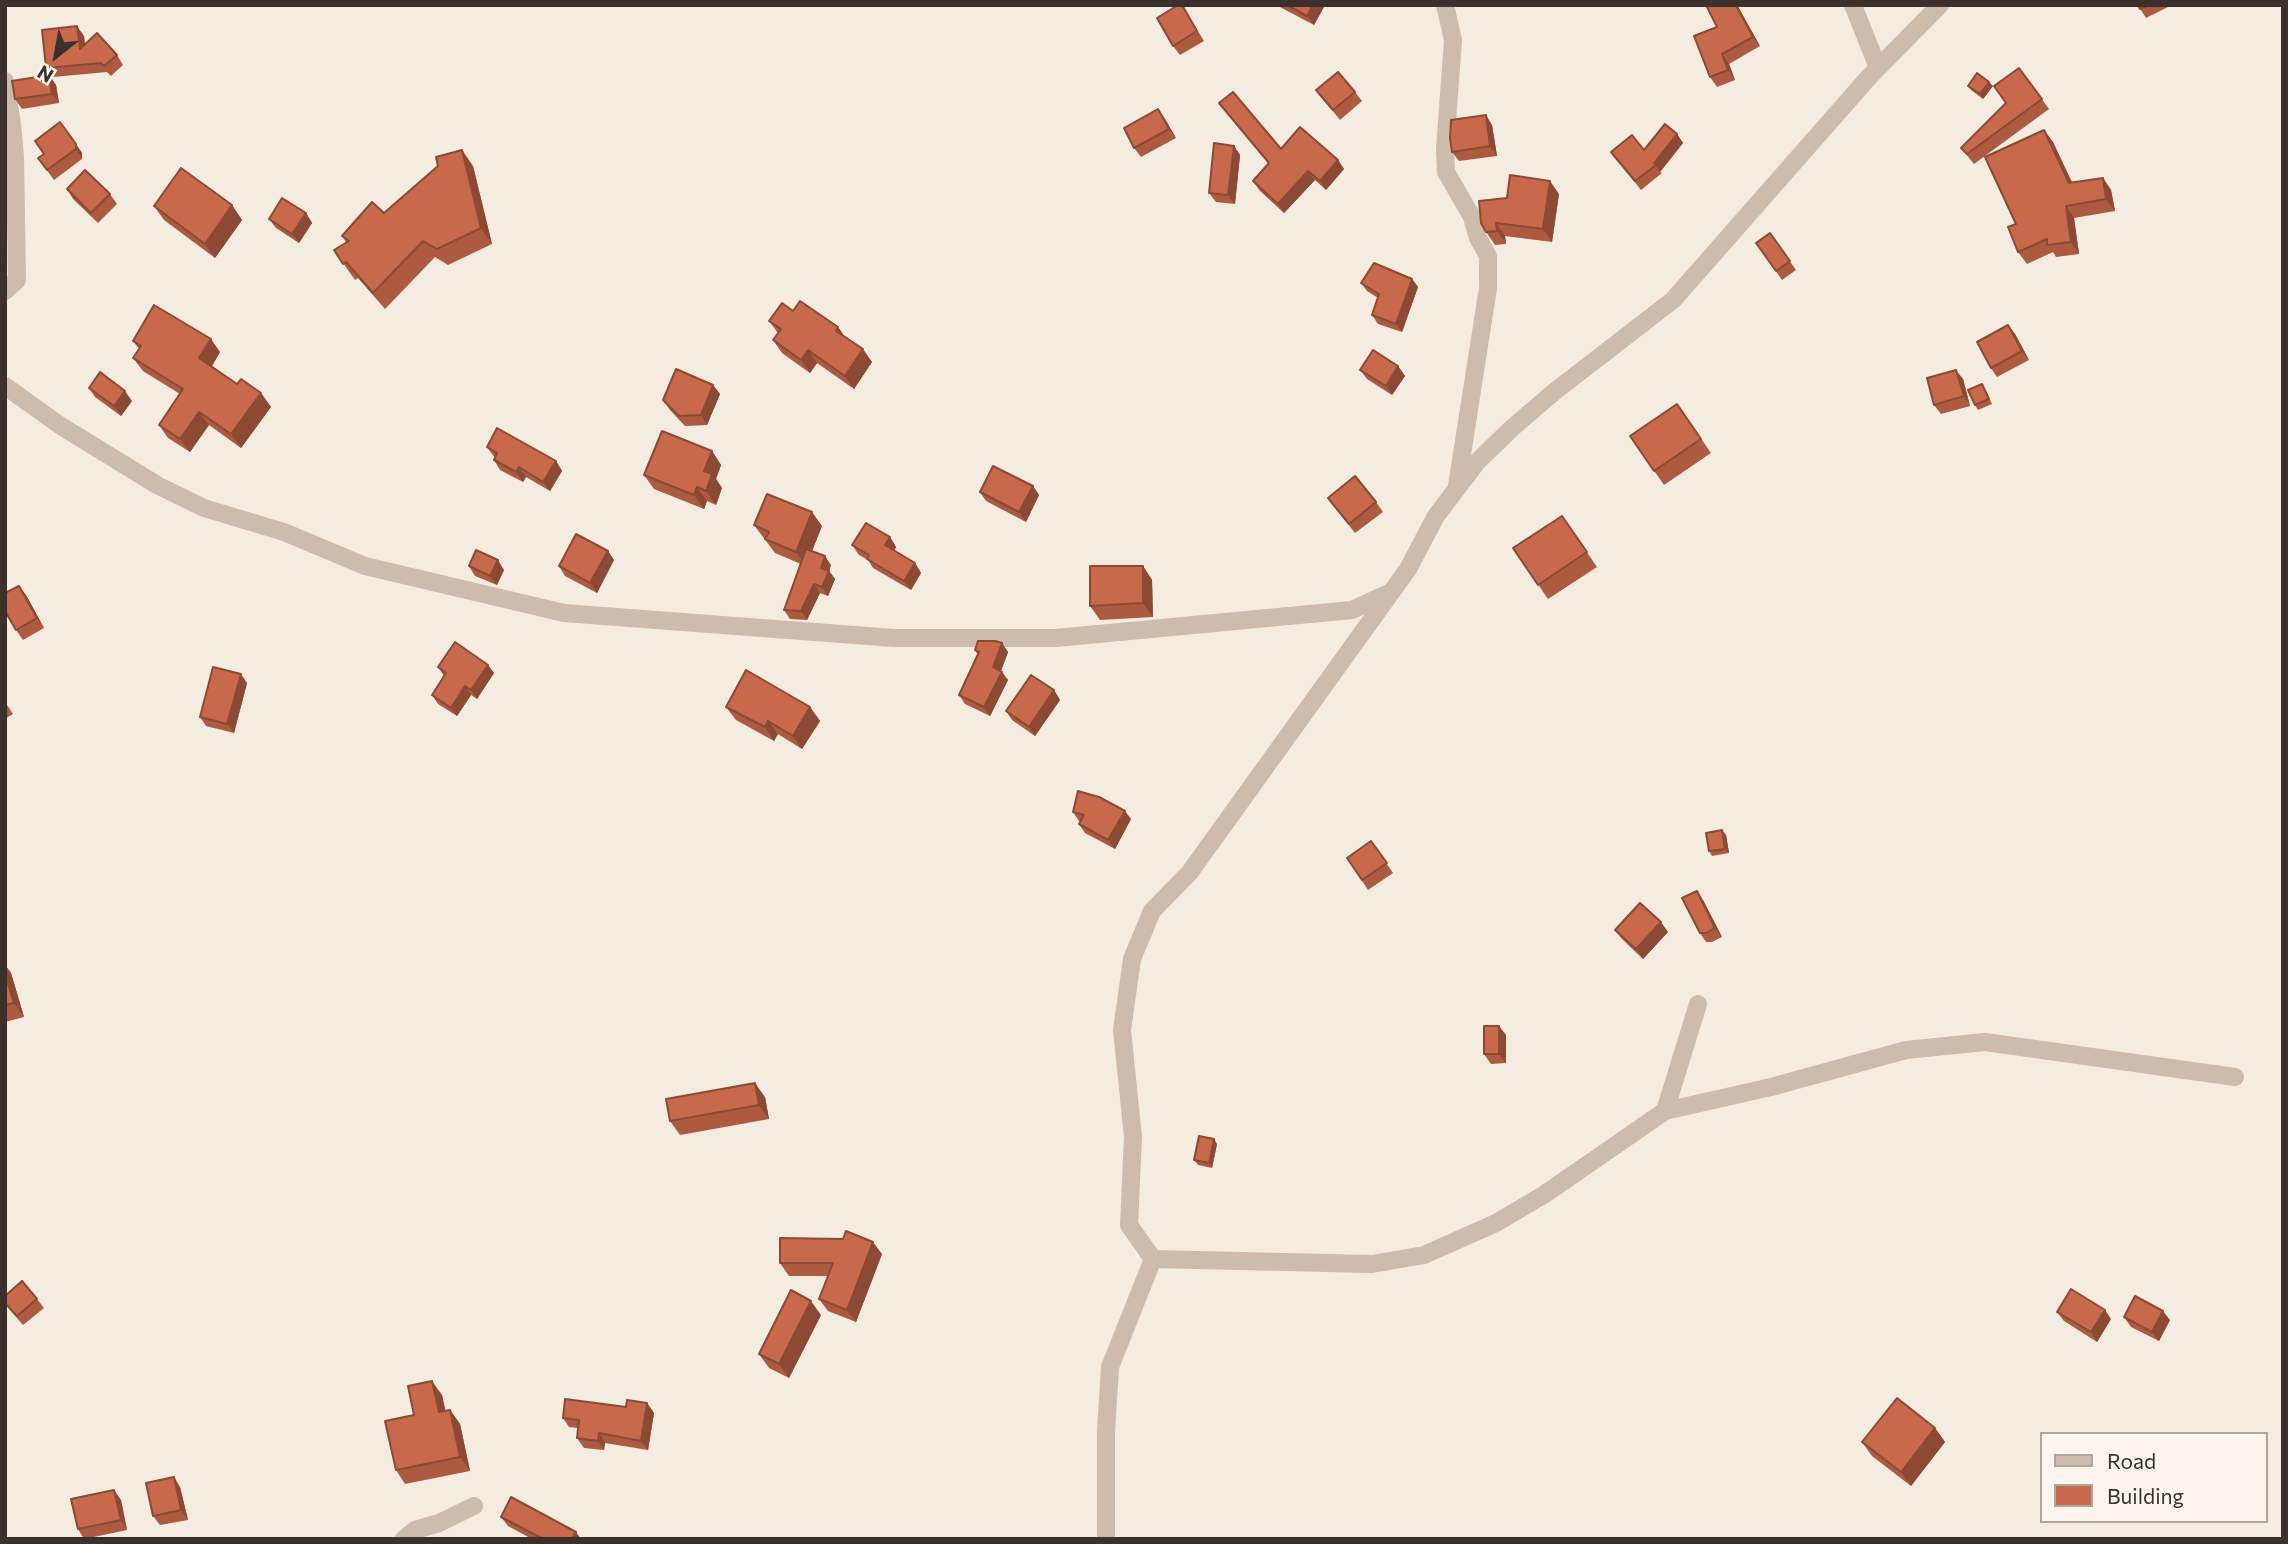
<!DOCTYPE html>
<style>
body{margin:0}
#map{position:relative;width:2288px;height:1544px;overflow:hidden;background:#f4ebe1;font-family:Commissioner,sans-serif}
canvas{display:block}
.frame{position:absolute;inset:0;border:7px solid #3b302b;pointer-events:none}
.legend{position:absolute;left:2040px;top:1432px;width:228px;height:91px;box-sizing:border-box;background:#fbf5ee;border:2px solid #aea6a0;margin:0;padding:9px 12px;list-style:none;font-size:21px;color:#3b302b}
.legend li{display:flex;align-items:center;gap:14px;height:35px}
.legend b{width:35px;border:2px solid #aea6a0}
.north{position:absolute;left:21px;top:21px;width:70px;height:70px;-webkit-text-stroke:5px #fbf5ee;paint-order:stroke;rotate:211deg;font-size:19px;font-weight:700;line-height:28px;text-align:center;color:#3b302b}
.north::after{content:'';display:block;margin:auto;width:24px;height:32px;background:#3b302b;clip-path:polygon(50% 0,100% 100%,50% 72%,0 100%)}
</style>
<div id="map">
<canvas width="2288" height="1544"></canvas>
<div class="frame"></div>
<ul class="legend">
<li><b style="height:9px;background:#cdbbac"></b>Road</li>
<li><b style="height:19px;background:#c8694b"></b>Building</li>
</ul>
<div class="north">N</div>
</div>
<script>
const ctx = document.querySelector('canvas').getContext('2d');
ctx.lineJoin = 'round';
const shape = rows => new Path2D(rows.map(r => 'M' + r).join(''));
function strokePath(path, color, width, dash) { ctx.strokeStyle = color; ctx.lineWidth = width; ctx.lineCap = dash ? 'butt' : 'round'; ctx.setLineDash(dash || []); ctx.stroke(path); }
function fillPath(path, color) { ctx.fillStyle = color; ctx.fill(path, 'evenodd'); }
strokePath(shape([
 [1445,5,1453,40,1445,149,1446,172,1472,217,1478,238,1488,256,1488,288,1457,486],
 [1853,5,1878,68],
 [5,81,12,124,15,157,17,280,5,291],
 [5,386,61,426,157,485,204,508,284,532,365,566,564,613,894,638,1056,638,1352,610,1387,594],
 [1665,1111,1771,1087,1906,1050,1985,1042,2235,1077],
 [1153,1259,1372,1264,1424,1255,1496,1223,1545,1194,1665,1111,1698,1004],
 [404,1539,415,1530,439,1523,474,1506],
 [1106,1539,1106,1432,1110,1367,1153,1259,1129,1225,1133,1137,1122,1030,1132,959,1152,911,1190,872,1408,569,1436,516,1477,462,1512,428,1554,392,1673,300,1869,77,1940,5]
]), '#cdbbac', 18);
fillPath(shape([
 [1276,5,1325,5,1314,25],
 [1711,5,1737,5,1760,46,1729,64,1735,80,1717,87,1710,77,1717,27],
 [2138,5,2172,5,2146,18],
 [1187,13,1204,41,1180,55,1173,46],
 [84,36,85,44,117,55,123,65,111,76,107,72,53,77,46,68],
 [2019,68,2049,109,1974,164,1961,148,2006,103],
 [49,75,56,85,59,103,22,109,15,99],
 [1968,86,1993,86,1983,99,1971,90],
 [1316,90,1355,92,1362,101,1340,120],
 [1219,103,1281,149,1338,160,1344,169,1326,190,1315,180,1284,213,1260,191,1253,181,1269,164],
 [1165,119,1176,138,1141,157,1134,148],
 [60,122,82,153,82,159,54,180,38,158,44,154],
 [1492,125,1497,156,1459,161,1452,152],
 [2044,130,2053,142,2072,182,2103,178,2111,190,2115,211,2074,218,2079,254,2056,257,2053,252,2027,264,2018,252,2016,224],
 [1677,134,1683,143,1660,172,1662,173,1641,190,1611,152,1644,150],
 [1234,146,1240,155,1235,204,1216,202,1209,193],
 [473,166,492,244,448,265,435,257,385,309,358,278,355,280,334,250,346,242,342,236],
 [67,189,110,194,117,204,98,223,73,199],
 [1559,194,1552,242,1505,236,1506,244,1495,245,1486,232,1507,198],
 [232,205,242,220,215,258,164,220,154,206],
 [306,213,312,223,299,243,276,228,269,219],
 [1770,233,1796,270,1782,280,1756,243],
 [1412,279,1418,287,1402,332,1378,324,1372,315,1378,298,1367,291,1361,283],
 [793,311,838,327,845,337,872,362,854,389,817,363,810,373,782,353,773,340,778,333,769,321],
 [2008,325,2015,334,2029,360,1997,377,1991,368],
 [133,341,220,352,212,366,237,384,261,393,271,407,241,448,209,425,190,452,168,438,159,425,180,394,143,371,133,358,139,349],
 [1398,366,1405,376,1392,395,1367,379,1360,370],
 [1963,379,1970,406,1941,414,1934,405],
 [1982,384,1992,404,1978,410,1975,405],
 [713,385,720,394,707,425,685,426,670,410,663,400],
 [89,388,132,401,121,416,95,397],
 [1677,404,1711,453,1664,485,1630,436],
 [487,447,556,461,562,471,550,491,526,477,523,482,500,470,494,460,495,458],
 [712,451,721,465,716,479,722,488,716,505,707,501,704,509,654,489,644,475],
 [1033,486,1039,495,1026,522,986,501,980,492],
 [1328,498,1376,502,1383,512,1355,533],
 [1562,516,1597,567,1548,599,1513,548],
 [754,525,822,526,812,551,831,565,829,571,835,579,828,596,820,593,807,620,790,619,784,610,801,564,775,553],
 [890,537,896,547,894,551,915,563,921,573,911,590,873,568,868,560,859,555,852,545],
 [608,551,614,560,597,593,565,576,559,566],
 [469,566,504,570,497,585,475,576],
 [1143,566,1152,580,1153,617,1100,620,1090,606],
 [26,595,44,628,23,640,16,630],
 [1002,643,1008,652,1001,671,1008,680,990,716,965,704,959,695,978,655,975,650],
 [488,665,494,673,477,699,471,695,457,716,438,704,432,695,444,676,438,667],
 [247,683,234,733,206,726,200,717],
 [1054,690,1060,700,1035,736,1012,720,1006,711],
 [5,702,13,714,5,719],
 [726,707,810,707,820,721,802,749,778,734,774,741,736,720],
 [1073,812,1131,819,1115,849,1085,833,1079,824,1081,821,1079,821],
 [1726,835,1729,853,1712,856,1709,851],
 [1371,841,1393,873,1368,890,1347,858],
 [1703,900,1722,937,1712,942,1706,942,1700,933],
 [1615,930,1668,932,1643,959,1622,939],
 [5,965,11,973,24,1017,5,1022],
 [1506,1035,1506,1063,1491,1064,1484,1054],
 [765,1097,769,1119,680,1135,670,1121],
 [1217,1144,1212,1168,1198,1165,1194,1160],
 [882,1254,856,1322,828,1311,819,1299,828,1276,789,1276,780,1263],
 [5,1296,37,1299,44,1308,23,1325,5,1304],
 [2057,1312,2111,1319,2097,1342,2064,1321],
 [821,1315,789,1378,769,1368,759,1354],
 [2124,1317,2170,1320,2159,1341,2131,1327],
 [442,1395,445,1411,450,1410,460,1424,470,1471,405,1484,396,1470,414,1415],
 [647,1403,654,1413,648,1450,605,1443,604,1450,584,1448,577,1438,578,1428,569,1427,563,1418],
 [1935,1428,1945,1442,1911,1486,1872,1456,1862,1442],
 [180,1487,188,1520,160,1525,153,1516],
 [121,1500,127,1530,84,1539,78,1529],
 [501,1517,581,1539,532,1539,508,1526]
]), '#ac5a40');
fillPath(shape([
 [1313,5,1325,5,1314,25,1307,16],
 [1736,5,1737,5,1760,46,1753,37],
 [77,26,84,36,86,58,80,49],
 [1722,54,1729,64,1735,80,1728,70],
 [49,75,56,85,59,103,52,94],
 [1989,82,1993,86,1983,99,1980,94],
 [1158,109,1165,119,1176,138,1169,129],
 [1486,115,1492,125,1497,156,1490,146],
 [2044,130,2053,142,2077,195,2069,183],
 [1677,134,1683,143,1660,172,1654,163],
 [76,144,82,153,82,159,76,149],
 [1234,146,1240,155,1235,204,1228,195],
 [462,150,473,166,492,244,481,228],
 [1338,160,1344,169,1326,190,1320,181],
 [1308,171,1315,180,1284,213,1278,204],
 [2103,178,2111,190,2115,211,2106,199],
 [1550,181,1559,194,1552,242,1543,229],
 [232,205,242,220,215,258,205,244],
 [2066,206,2074,218,2079,254,2071,242],
 [306,213,312,223,299,243,292,234],
 [1496,223,1505,236,1506,244,1497,231],
 [1412,279,1418,287,1402,332,1396,324],
 [2008,325,2015,334,2029,360,2022,351],
 [838,327,847,340,836,331],
 [211,339,220,352,209,371,199,358],
 [863,349,872,362,854,389,845,376],
 [808,350,817,363,810,373,801,360],
 [1398,366,1405,376,1392,395,1386,386],
 [1956,370,1963,379,1970,406,1964,396],
 [713,385,720,394,707,425,701,415],
 [125,391,132,401,121,416,114,406],
 [261,393,271,407,241,448,231,434],
 [199,412,209,425,190,452,180,439],
 [712,451,721,465,716,479,722,488,716,505,706,491,704,471],
 [556,461,562,471,550,491,543,482],
 [519,467,526,477,523,482,516,472],
 [1033,486,1039,495,1026,522,1019,512],
 [697,487,707,501,704,509,694,495],
 [812,512,822,526,806,566,796,552],
 [890,537,896,547,892,555,885,545],
 [608,551,614,560,597,593,590,583],
 [825,556,831,565,829,571,835,579,828,596,822,587,821,568],
 [498,560,504,570,497,585,490,576],
 [915,563,921,573,911,590,904,581],
 [1143,566,1152,580,1153,617,1143,603],
 [814,584,820,593,807,620,801,611],
 [19,586,26,595,44,628,37,618],
 [1002,643,1008,652,999,676,993,667],
 [488,665,494,673,477,699,471,690],
 [1002,672,1008,680,990,716,984,707],
 [241,674,247,683,234,733,227,724],
 [465,686,471,695,457,716,451,708],
 [1054,690,1060,700,1035,736,1029,727],
 [810,707,820,721,802,749,793,736],
 [768,721,778,734,774,741,765,727],
 [1125,811,1131,819,1115,849,1108,840],
 [1722,830,1726,835,1729,853,1725,849],
 [1697,891,1703,900,1722,937,1715,928],
 [1661,922,1668,932,1643,959,1636,949],
 [5,965,11,973,24,1017,14,1003,5,974],
 [1499,1026,1506,1035,1506,1063,1499,1054],
 [755,1083,765,1097,769,1119,759,1105],
 [1214,1139,1217,1144,1212,1168,1209,1163],
 [873,1242,882,1254,856,1322,847,1310],
 [811,1301,821,1315,789,1378,779,1364],
 [2105,1310,2111,1319,2097,1342,2091,1332],
 [2163,1311,2170,1320,2159,1341,2152,1332],
 [432,1381,442,1395,449,1426,439,1412],
 [647,1403,654,1413,648,1450,641,1441],
 [450,1410,460,1424,470,1471,460,1457],
 [1935,1428,1945,1442,1911,1486,1901,1472],
 [599,1433,605,1443,604,1450,598,1441],
 [174,1477,180,1487,188,1520,181,1510],
 [114,1490,121,1500,127,1530,121,1520],
 [576,1532,581,1539,572,1539]
]), '#8c4a34');
const building = shape([
 [1178,5,1182,5,1197,31,1173,46,1157,18,1178,5],
 [1287,5,1313,5,1307,16,1287,5],
 [1711,5,1736,5,1753,37,1722,54,1728,70,1710,77,1694,36,1717,27,1707,7,1711,5],
 [2138,5,2148,5,2140,9,2138,5],
 [77,26,80,49,97,33,117,55,104,66,101,63,46,68,42,30,77,26],
 [2019,68,2042,99,1967,154,1961,148,2006,103,1994,86,2019,68],
 [1338,72,1355,92,1333,110,1316,90,1338,72],
 [1977,73,1989,82,1980,94,1968,86,1977,73],
 [49,75,52,94,15,99,12,81,49,75],
 [1233,92,1281,149,1300,127,1338,160,1320,181,1308,171,1278,204,1253,181,1269,163,1219,103,1233,92],
 [1158,109,1169,129,1134,148,1124,128,1158,109],
 [1486,115,1490,146,1452,152,1450,138,1451,120,1486,115],
 [60,122,76,144,76,149,47,170,38,158,44,154,35,141,60,122],
 [1665,124,1677,134,1654,163,1656,165,1635,181,1611,152,1632,135,1644,150,1665,124],
 [2044,130,2069,183,2103,178,2106,199,2066,206,2071,242,2047,245,2047,239,2018,252,2008,227,2016,224,1985,157,2044,130],
 [1214,143,1234,146,1228,195,1209,193,1214,143],
 [462,150,481,228,437,249,423,241,373,293,346,262,343,264,334,250,349,241,342,236,372,202,384,213,438,166,436,157,462,150],
 [181,168,232,205,205,244,154,206,181,168],
 [85,170,110,194,91,213,67,189,85,170],
 [1510,175,1550,181,1543,229,1496,223,1497,231,1486,232,1481,223,1479,201,1507,198,1510,175],
 [282,198,306,213,292,234,269,219,282,198],
 [1770,233,1790,261,1776,271,1756,243,1770,233],
 [1374,263,1412,279,1396,324,1372,315,1379,294,1361,283,1374,263],
 [800,301,838,327,836,331,863,349,845,376,808,350,801,360,773,340,781,329,769,321,782,303,793,311,800,301],
 [154,305,211,339,199,358,237,384,241,379,261,393,231,434,199,412,180,439,159,425,183,389,133,358,141,346,133,341,154,305],
 [2008,325,2022,351,1991,368,1977,342,2008,325],
 [1373,350,1398,366,1386,386,1360,370,1373,350],
 [676,369,713,385,701,415,679,416,663,400,676,369],
 [1956,370,1964,396,1934,405,1927,378,1956,370],
 [100,372,125,391,114,406,89,388,100,372],
 [1982,384,1989,399,1975,405,1968,390,1982,384],
 [1677,404,1701,439,1654,471,1630,436,1677,404],
 [497,428,556,461,543,482,519,467,516,472,494,460,497,453,487,447,497,428],
 [662,431,712,451,704,471,712,474,706,491,697,487,694,495,644,475,662,431],
 [993,466,1033,486,1019,512,980,492,993,466],
 [1355,476,1376,502,1349,524,1328,498,1355,476],
 [767,494,812,512,796,552,765,539,769,532,754,525,767,494],
 [1562,516,1587,552,1538,585,1513,548,1562,516],
 [866,523,890,537,885,545,915,563,904,581,867,559,869,555,852,545,866,523],
 [576,534,608,551,590,583,559,566,576,534],
 [806,549,825,556,821,568,829,571,822,587,814,584,801,611,784,610,806,549],
 [476,550,498,560,490,576,469,566,476,550],
 [1090,566,1143,566,1143,603,1090,606,1090,566],
 [19,586,37,618,16,630,5,611,5,593,19,586],
 [978,641,995,641,1002,643,993,667,1002,672,984,707,959,695,979,652,975,650,978,641],
 [455,642,488,665,471,690,465,686,451,708,432,695,446,673,438,667,455,642],
 [213,667,241,674,227,724,200,717,213,667],
 [746,670,810,707,793,736,768,721,765,727,726,707,746,670],
 [1031,675,1054,690,1029,727,1006,711,1031,675],
 [1078,791,1099,797,1125,811,1108,840,1079,824,1084,815,1073,812,1078,791],
 [1722,830,1725,849,1709,851,1706,833,1722,830],
 [1371,841,1387,863,1362,880,1347,858,1371,841],
 [1697,891,1715,928,1706,933,1700,933,1682,898,1697,891],
 [1640,903,1661,922,1636,949,1615,930,1640,903],
 [5,974,14,1003,5,1005,5,974],
 [1484,1026,1499,1026,1499,1054,1484,1054,1484,1026],
 [755,1083,759,1105,670,1121,666,1099,755,1083],
 [1199,1136,1214,1139,1209,1163,1194,1160,1199,1136],
 [846,1231,873,1242,847,1310,819,1299,833,1263,780,1263,780,1238,843,1239,846,1231],
 [22,1281,37,1299,17,1316,5,1303,5,1296,22,1281],
 [2071,1289,2105,1310,2091,1332,2057,1312,2071,1289],
 [791,1290,811,1301,779,1364,759,1354,791,1290],
 [2135,1296,2163,1311,2152,1332,2124,1317,2135,1296],
 [432,1381,439,1412,450,1410,460,1457,396,1470,385,1421,414,1415,408,1386,432,1381],
 [1897,1398,1935,1428,1901,1472,1862,1442,1897,1398],
 [565,1399,626,1407,627,1400,647,1403,641,1441,599,1433,598,1441,577,1438,579,1420,563,1418,565,1399],
 [174,1477,181,1510,153,1516,146,1483,174,1477],
 [114,1490,121,1520,78,1529,71,1499,114,1490],
 [511,1497,576,1532,572,1539,543,1539,501,1517,511,1497]
]);
fillPath(building, '#c8694b');
strokePath(building, '#8c4a34', 2);
</script>
